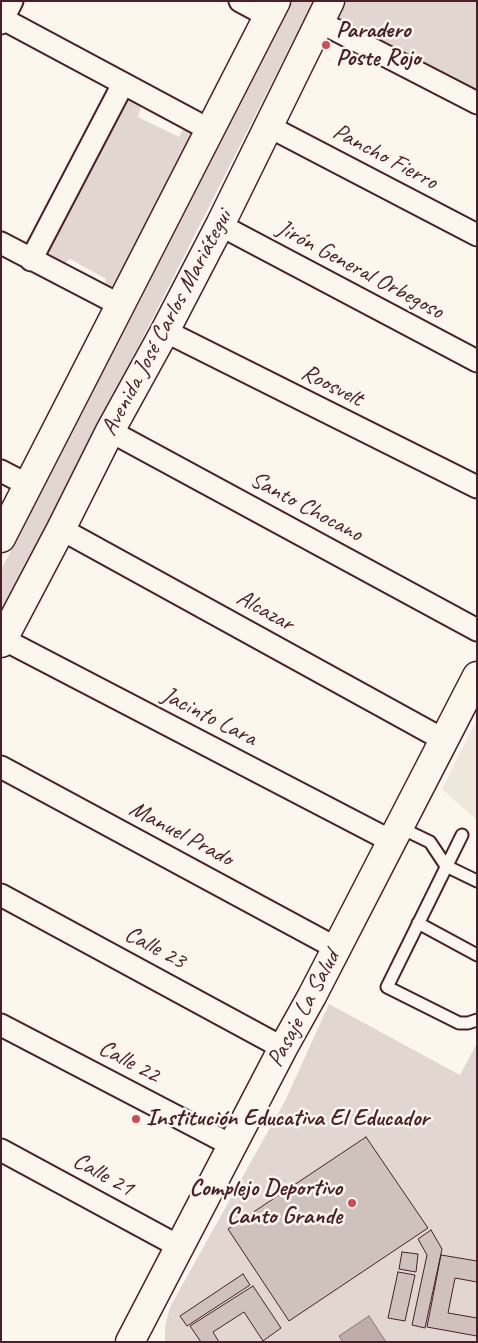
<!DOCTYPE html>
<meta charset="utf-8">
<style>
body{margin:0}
#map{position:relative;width:478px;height:1343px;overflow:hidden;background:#fbf7ec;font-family:Caveat,sans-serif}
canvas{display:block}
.frame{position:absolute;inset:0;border:2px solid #4a1f2b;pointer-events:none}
</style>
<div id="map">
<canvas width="478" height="1343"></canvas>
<div class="frame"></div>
</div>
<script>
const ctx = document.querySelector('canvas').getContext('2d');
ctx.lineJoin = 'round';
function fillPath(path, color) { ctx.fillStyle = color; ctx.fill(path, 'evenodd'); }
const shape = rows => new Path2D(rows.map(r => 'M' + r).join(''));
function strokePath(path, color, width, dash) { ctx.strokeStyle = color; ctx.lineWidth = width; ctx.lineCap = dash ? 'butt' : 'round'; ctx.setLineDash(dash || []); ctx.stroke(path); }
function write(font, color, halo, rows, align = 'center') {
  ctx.font = font + ' Caveat,sans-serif'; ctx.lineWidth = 5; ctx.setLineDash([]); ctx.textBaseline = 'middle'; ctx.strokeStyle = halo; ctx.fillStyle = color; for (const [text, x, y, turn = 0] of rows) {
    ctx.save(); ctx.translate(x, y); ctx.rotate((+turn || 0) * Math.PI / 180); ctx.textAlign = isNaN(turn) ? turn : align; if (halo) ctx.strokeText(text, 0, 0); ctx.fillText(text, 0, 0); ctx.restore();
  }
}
fillPath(shape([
 [477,719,477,820,442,789]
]), '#eee7de');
fillPath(shape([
 [291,1,313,1,1,618,1,570],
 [344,1,477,1,477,97,333,22],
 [124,96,143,101,138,117,179,137,186,124,197,132,118,289,105,284,106,279,70,259,61,267,41,259],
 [329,1004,460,1075,477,1043,477,1342,165,1342,165,1326,170,1307,286,1099]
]), '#e2d7d0');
const water = shape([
 [369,1316,386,1342,343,1342,339,1336,369,1316]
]);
fillPath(water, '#bfadaa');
strokePath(water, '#907477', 1);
const building = shape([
 [366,1137,428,1228,289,1321,228,1229,366,1137],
 [431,1230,442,1249,425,1328,412,1325,427,1255,418,1239,431,1230],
 [402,1252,418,1254,416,1272,399,1269,402,1252],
 [441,1255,477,1261,477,1282,455,1278,448,1313,477,1318,477,1336,427,1327,441,1255],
 [398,1272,415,1275,405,1321,388,1318,398,1272],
 [243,1274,250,1285,187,1326,180,1316,243,1274],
 [253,1286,281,1328,263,1341,244,1312,213,1332,219,1342,201,1342,190,1326,253,1286]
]);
fillPath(building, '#cfc2bc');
strokePath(building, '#4a1f2b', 1);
const lane = shape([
 [399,827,430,842,446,866,477,881],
 [462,835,387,987,459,1023,468,1023,477,1020],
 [418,923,477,955]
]);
const street = shape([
 [240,1,268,16],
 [3,19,210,130],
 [320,22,477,103],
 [1,23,12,1],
 [268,126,477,235],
 [220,225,477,361],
 [1,243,120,305],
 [31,260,123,84],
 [165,331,477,487],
 [110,431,477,630],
 [1,471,28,485],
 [61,529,444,740],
 [1,638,391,841],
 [1,767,336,948],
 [1,895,283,1048],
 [1,1025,233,1146],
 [1,1150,180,1247]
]);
const secondary = shape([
 [130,1342,283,1048,312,996,477,676]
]);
const primary = shape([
 [1,538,276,1],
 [1,643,61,529,110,431,165,331,220,225,330,1]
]);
strokePath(lane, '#4a1f2b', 15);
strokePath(street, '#4a1f2b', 25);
strokePath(secondary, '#4a1f2b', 31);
strokePath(primary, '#4a1f2b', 31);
strokePath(lane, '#fbf7ec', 11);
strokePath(street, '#fbf7ec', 21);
strokePath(secondary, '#fbf7ec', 28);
strokePath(primary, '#fbf7ec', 28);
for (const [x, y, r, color] of [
 [326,45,5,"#d1495b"],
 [136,1119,5,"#d1495b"],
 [352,1203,5,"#d1495b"]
]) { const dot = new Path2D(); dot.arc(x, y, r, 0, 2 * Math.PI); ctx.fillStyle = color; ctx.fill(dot); strokePath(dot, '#fbf7ec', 2); }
write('bold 24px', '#4a1f2b', '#fbf7ec', [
 ["Paradero",336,31],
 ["Poste Rojo",336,59],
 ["Institución Educativa El Educador",146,1119],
 ["Complejo Deportivo",342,1189,"right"],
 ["Canto Grande",342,1217,"right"]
], 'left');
write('24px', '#4a1f2b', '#fbf7ec', [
 ["Pancho Fierro",385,157,28],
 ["Jirón General Orbegoso",360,270,28],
 ["Avenida José Carlos Mariátegui",167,323,-62],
 ["Roosvelt",332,386,27],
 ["Santo Chocano",306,507,28],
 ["Alcazar",265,611,29],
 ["Jacinto Lara",209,717,27],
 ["Manuel Prado",181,834,28],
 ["Calle 23",155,948,28],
 ["Pasaje La Salud",304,1009,-62],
 ["Calle 22",129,1062,28],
 ["Calle 21",103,1175,29]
]);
</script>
